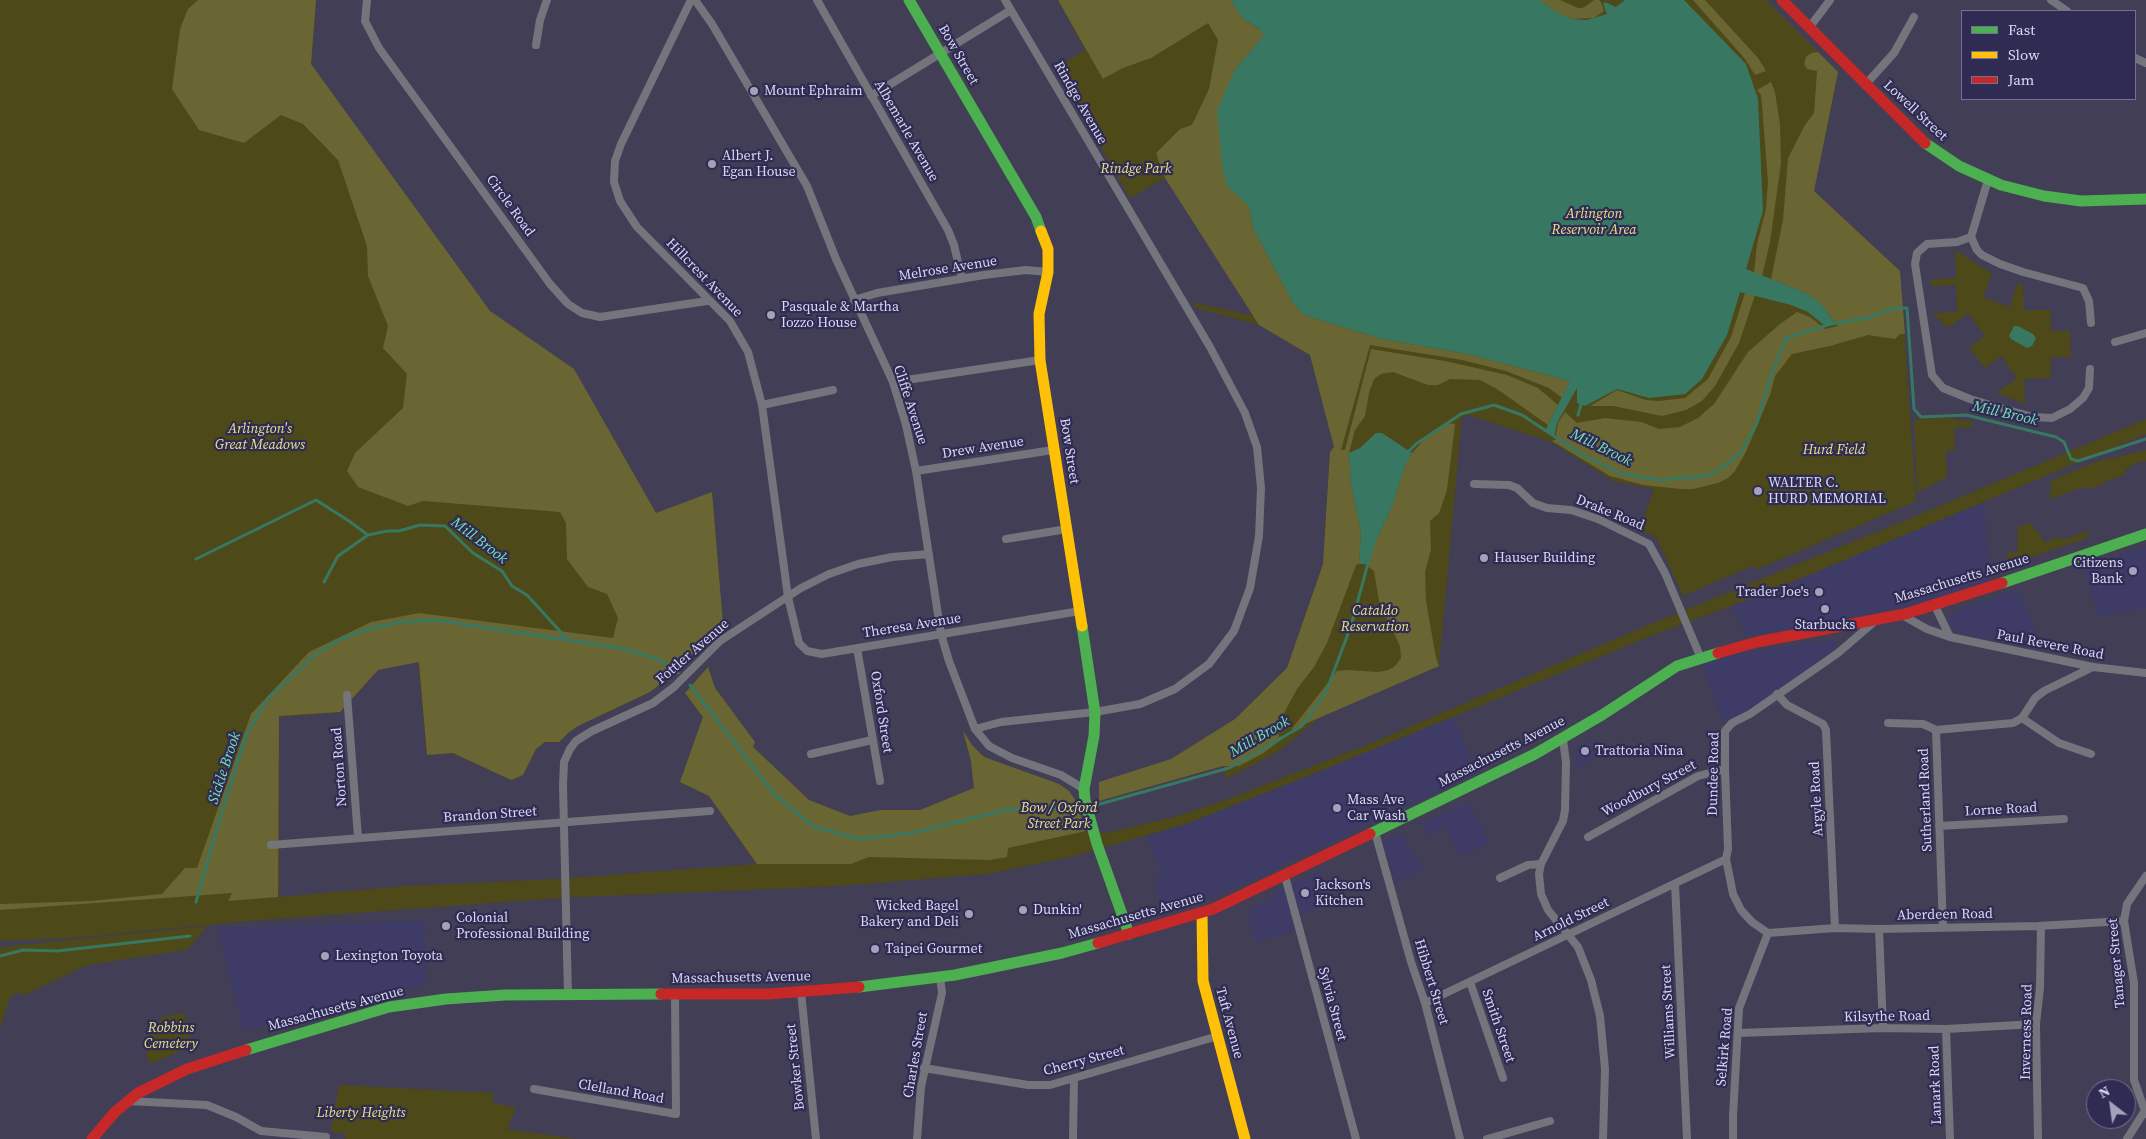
<!DOCTYPE html>
<style>
body{margin:0}
#map{position:relative;width:2146px;height:1139px;overflow:hidden;background:#413e55;font-family:"Source Serif 4",serif}
canvas{display:block}
.legend{position:absolute;left:1961px;top:10px;width:175px;height:90px;box-sizing:border-box;background:#2f2b53;border:1px solid #737093;margin:0;padding:6px 9px;list-style:none;font-size:15px;color:#d8d8f2}
.legend li{display:flex;align-items:center;gap:10px;height:25px}
.legend b{width:25px;border:1px solid #737093}
.north{position:absolute;left:2086px;top:1079px;width:50px;height:50px;box-sizing:border-box;background:#2f2b53;border:1px solid #737093;border-radius:50%;rotate:330deg;font-size:14px;font-weight:700;line-height:20px;text-align:center;color:#d8d8f2}
.north::after{content:'';display:block;margin:auto;width:18px;height:22px;background:#a3a2bb;clip-path:polygon(50% 0,100% 100%,50% 72%,0 100%)}
</style>
<div id="map">
<canvas width="2146" height="1139"></canvas>
<ul class="legend">
<li><b style="height:6px;background:#4caf50"></b>Fast</li>
<li><b style="height:6px;background:#ffc107"></b>Slow</li>
<li><b style="height:6px;background:#c62828"></b>Jam</li>
</ul>
<div class="north">N</div>
</div>
<script>
const ctx = document.querySelector('canvas').getContext('2d');
ctx.lineJoin = 'round';
function fillPath(path, color) { ctx.fillStyle = color; ctx.fill(path, 'evenodd'); }
const shape = rows => new Path2D(rows.map(r => 'M' + r).join(''));
function strokePath(path, color, width, dash) { ctx.strokeStyle = color; ctx.lineWidth = width; ctx.lineCap = dash ? 'butt' : 'round'; ctx.setLineDash(dash || []); ctx.stroke(path); }
function write(font, color, halo, rows, align = 'center') {
  ctx.font = font + ' "Source Serif 4",serif'; ctx.lineWidth = 4.5; ctx.setLineDash([]); ctx.textBaseline = 'middle'; ctx.strokeStyle = halo; ctx.fillStyle = color; for (const [text, x, y, turn = 0] of rows) {
    ctx.save(); ctx.translate(x, y); ctx.rotate((+turn || 0) * Math.PI / 180); ctx.textAlign = isNaN(turn) ? turn : align; if (halo) ctx.strokeText(text, 0, 0); ctx.fillText(text, 0, 0); ctx.restore();
  }
}
fillPath(shape([
 [1984,502,1989,582,1928,602,1831,622,1746,636,1732,606],
 [2146,545,2146,608,2099,617,2083,568],
 [2018,589,2044,651,1961,633,1950,625,1948,616,1954,612],
 [1838,639,1834,650,1755,706,1726,723,1722,721,1702,664,1742,653],
 [1453,717,1476,774,1243,884,1212,898,1165,913,1155,885,1158,883,1155,875,1162,874,1147,836,1186,824],
 [1587,740,1598,757,1576,769,1577,749],
 [1469,803,1489,842,1465,856,1458,852,1445,827,1429,836,1420,824],
 [1401,833,1423,869,1396,883,1383,842],
 [1320,871,1332,902,1299,915,1292,884],
 [1285,889,1294,932,1255,942,1247,912],
 [425,921,426,985,391,991,244,1031,217,928]
]), '#3e3b66');
fillPath(shape([
 [0,0,316,0,311,64,490,311,574,369,656,513,712,492,723,624,726,630,695,656,690,653,668,678,650,692,578,726,568,733,559,742,545,742,536,749,523,775,511,780,452,753,427,755,418,662,378,670,340,712,279,717,279,897,405,886,556,879,756,864,709,796,680,782,703,717,685,693,708,667,715,688,755,742,753,747,809,800,850,816,881,810,920,810,974,788,971,761,963,731,975,749,989,759,1064,787,1076,801,1085,831,1107,833,1181,815,1231,798,1369,744,1648,625,1916,516,2146,419,2146,434,1766,593,1656,634,1303,778,1186,824,1074,856,987,874,838,886,559,898,247,921,72,938,0,941],
 [1058,0,1766,0,1838,72,1814,191,1900,271,1916,501,1755,570,1754,565,1683,596,1656,537,1640,529,1654,489,1613,481,1551,442,1468,415,1462,417,1439,666,1322,715,1279,751,1226,779,1223,766,1099,801,1099,782,1171,759,1235,719,1287,668,1323,564,1330,452,1334,447,1310,355,1259,325,1197,308,1191,302,1254,316,1165,178,1130,198,1055,68,1085,50],
 [1955,250,1992,273,1983,297,2009,307,2018,283,2023,285,2024,310,2051,310,2051,331,2070,331,2071,357,2051,357,2051,378,2024,379,2025,404,1997,393,2017,378,2001,356,1985,368,1969,348,1985,336,1968,313,1948,328,1932,313,1957,312,1956,285,1931,286,1930,280,1956,278],
 [1949,418,1973,422,1973,427,1954,428,1955,450,1946,451,1947,477,1917,493,1914,419],
 [2146,450,2146,461,2136,463,2125,470,2126,474,2106,481,2106,483,2088,489,2086,487,2075,490,2051,499,2049,493,2052,489,2050,481,2095,462],
 [2031,522,2036,532,2039,531,2044,543,2060,536,2062,540,2090,530,2085,539,2007,565,2008,552,2017,552,2018,527],
 [207,926,187,950,94,964,83,967,25,995,16,993,10,997,0,1029,0,947],
 [184,1013,191,1047,149,1064,145,1045,162,1017],
 [339,1085,494,1093,492,1102,516,1108,507,1129,577,1139,345,1139,346,1134,331,1131]
]), '#4d4919');
fillPath(shape([
 [198,0,316,0,311,64,490,311,574,369,656,513,712,492,723,624,726,630,695,656,690,653,668,678,650,692,578,726,568,733,559,742,545,742,536,749,523,775,511,780,453,753,427,755,419,662,378,670,340,712,279,716,278,897,228,901,232,893,0,910,0,904,90,901,162,894,185,868,197,868,251,714,309,652,371,622,419,613,613,638,618,618,607,594,588,587,567,559,566,523,560,512,423,501,408,506,358,487,347,471,355,453,403,408,407,374,383,348,388,326,368,276,367,246,338,160,303,124,281,115,244,143,199,130,172,89,180,29,188,9],
 [1058,0,1231,0,1242,18,1262,31,1264,35,1234,71,1228,187,1249,206,1253,228,1293,303,1304,315,1382,339,1468,354,1570,381,1562,398,1549,388,1506,371,1462,360,1370,345,1341,450,1345,450,1371,349,1445,361,1507,375,1538,388,1558,405,1548,425,1497,389,1480,380,1450,379,1438,385,1428,385,1393,372,1381,374,1374,379,1369,393,1365,416,1355,430,1349,453,1351,485,1361,532,1359,564,1356,565,1327,643,1314,667,1297,689,1277,726,1279,737,1285,737,1262,754,1239,766,1223,766,1099,801,1099,782,1171,759,1235,719,1287,668,1323,564,1330,452,1334,447,1310,355,1259,325,1165,178,1156,153,1180,129,1192,125,1209,89,1218,40,1208,23,1151,58,1123,68,1103,79],
 [1540,0,1560,0,1578,8,1583,8,1594,0,1599,0,1601,2,1604,11,1594,18,1571,19,1556,12],
 [1693,0,1705,0,1758,58,1766,71,1755,75,1745,59],
 [1818,52,1838,72,1814,191,1900,271,1905,334,1900,334,1895,339,1868,335,1830,346,1792,354,1775,376,1770,395,1746,452,1735,471,1728,478,1718,483,1693,489,1681,489,1643,485,1610,476,1552,441,1557,439,1556,434,1558,423,1565,412,1577,423,1605,418,1641,422,1659,429,1680,427,1698,418,1714,404,1748,352,1780,324,1797,312,1810,317,1825,329,1838,326,1820,303,1806,293,1771,279,1783,220,1788,158,1805,125,1814,113,1817,71,1807,69,1804,64,1806,57,1811,53],
 [1771,82,1775,92,1780,125,1781,163,1770,242,1762,276,1754,273,1757,244,1766,209,1768,182,1762,105,1761,95,1757,90],
 [1745,293,1755,295,1739,343,1715,386,1702,401,1686,410,1662,416,1613,406,1590,406,1617,390,1646,400,1659,401,1685,398,1708,379,1731,337],
 [1445,423,1455,424,1447,490,1439,513,1430,521,1431,550,1425,572,1426,601,1436,658,1439,666,1291,730,1337,671,1346,670,1378,672,1389,670,1395,666,1401,658,1400,646,1379,601,1374,571,1365,564,1392,507,1405,466,1412,453,1429,434],
 [708,667,715,688,755,742,753,747,809,800,850,816,881,810,920,810,974,788,971,761,963,731,972,745,984,757,1059,784,1069,791,1076,801,1086,831,1008,848,1007,857,990,860,869,857,851,864,757,864,709,796,680,782,703,717,685,693]
]), '#6a6633');
fillPath(shape([
 [1231,0,1540,0,1556,12,1571,19,1587,20,1607,14,1603,4,1605,2,1616,7,1625,0,1684,0,1746,64,1758,99,1763,211,1746,269,1806,293,1820,303,1836,324,1825,326,1808,312,1791,305,1740,292,1727,335,1702,379,1685,394,1649,398,1617,389,1585,406,1577,403,1577,388,1557,423,1554,437,1545,431,1570,381,1468,354,1382,339,1304,315,1293,303,1253,228,1249,206,1228,187,1223,173,1217,111,1234,71,1264,35,1258,28,1242,18],
 [2018,326,2033,334,2036,338,2032,346,2027,348,2011,339,2009,336,2014,326],
 [1376,433,1382,433,1412,453,1405,466,1392,507,1365,564,1359,564,1361,532,1351,485,1349,453,1360,448]
]), '#387862');
strokePath(shape([
 [1578,415,1581,404],
 [1406,454,1416,444,1461,414,1494,405,1522,415,1581,454,1622,474,1660,480,1706,476,1723,467,1740,454,1757,423,1770,379,1786,338,1831,324,1867,318,1894,308,1907,308,1914,409,1921,417,1966,415,2056,437,2064,442,2071,459,2078,461,2146,439],
 [196,559,316,500,349,521,368,535,387,531,399,531,420,525,445,526,473,553,502,571,512,586,527,595,568,640,620,648,658,659,678,673],
 [324,582,338,556,368,535],
 [690,685,774,794,814,827,860,839,912,833,1010,809,1048,810,1072,807],
 [1100,804,1229,768,1302,726,1326,692,1351,626,1374,541],
 [196,902,220,818,246,736,267,699,317,653,341,639,368,629,401,622,435,620,567,640],
 [0,956,23,950,57,951,190,936]
]), '#387862', 3);
strokePath(shape([
 [367,0,365,21,379,48,550,284,568,304,582,313,600,317,707,301],
 [691,0,621,144,615,161,614,182,620,201,637,227,730,321,748,352,762,405,788,597,799,643,807,651,822,654,1080,611],
 [695,0,712,24,807,186,836,259,893,382,906,425,916,471,941,634,949,661,975,729,989,746,1012,758,1061,775,1084,789],
 [817,0,948,230,954,245,962,279],
 [2051,0,2067,11],
 [1809,28,1830,0],
 [536,45,540,20,547,0],
 [2135,58,2146,63],
 [1865,85,1894,53,1914,17],
 [871,96,1011,10],
 [1971,237,1988,180],
 [854,300,877,293,984,275,1026,270,1048,272],
 [2115,342,2146,333],
 [2090,369,2089,388,2083,398,2070,409,2052,418,2033,417,2004,409,1970,399,1943,388,1932,375,1915,264,1917,253,1927,244,1957,242,1971,237,1977,250,1982,255,2000,264,2023,272,2083,288,2089,301,2091,323],
 [893,382,1040,360],
 [762,405,833,390],
 [916,471,1053,450],
 [1474,484,1509,485,1517,488,1533,503,1547,508,1571,510,1598,519,1649,544,1665,573,1700,656],
 [1006,539,1067,529],
 [1935,606,1950,637],
 [1902,615,1927,629,1950,637,2093,667,2146,673],
 [857,648,880,781],
 [1777,694,1787,705,1823,724,1826,730,1835,928],
 [347,695,358,837],
 [2022,718,2059,743,2091,754],
 [1888,723,1923,724,1936,730],
 [975,729,1001,722,1095,712,1140,704,1175,689,1209,664,1234,631,1250,588,1259,536,1261,488,1257,447,1245,413,1210,347,1005,0],
 [1563,739,1566,763,1565,810,1563,821,1541,864,1539,874,1541,894,1548,910,1578,947,1591,980,1600,1016,1605,1069,1603,1139],
 [811,754,872,740],
 [1939,826,2064,819],
 [1375,832,1411,962,1425,1003,1460,1139],
 [1588,837,1698,776,1725,769],
 [271,845,710,811],
 [1285,876,1356,1139],
 [2146,876,2127,904,2124,921,2134,983,2134,1080,2146,1114],
 [1500,878,1528,865,1541,864],
 [1675,884,1687,1139],
 [1943,928,1936,730,2013,723,2022,718,2035,698,2044,691,2093,667],
 [1879,929,1883,1028],
 [1768,933,1752,922,1741,910,1733,894,1726,859,1728,849,1725,769,1725,731,1732,723,1750,714,1838,653,1874,622],
 [1768,933,1835,928,1879,929,2038,926,2124,921],
 [1470,982,1503,1078],
 [801,992,816,1139],
 [568,995,563,785,564,762,570,749,576,741,592,731,653,703,674,687,720,641,801,588,829,574,858,564,892,557,929,554],
 [1425,1003,1726,859],
 [1946,1029,1950,1139],
 [1738,1033,1883,1028,1946,1029,2036,1024],
 [924,1068,1028,1085,1050,1085,1218,1036],
 [534,1089,676,1114,675,994],
 [128,1101,207,1105,236,1117,261,1131,326,1137],
 [917,1139,921,1087,942,993,940,977],
 [1073,1139,1074,1079],
 [1487,1139,1550,1121],
 [1733,1139,1733,1116,1739,1008,1768,933],
 [2038,1139,2036,1024,2040,988,2041,926],
 [2127,1139,2146,1109]
]), '#74747d', 8);
strokePath(shape([
 [909,0,1036,217,1041,231],
 [1925,143,1959,166,2001,185,2044,196,2081,201,2146,199],
 [2002,583,2146,534],
 [1082,626,1095,712,1094,736,1084,789,1085,800,1097,844,1129,934],
 [1370,834,1535,754,1602,715,1677,666,1718,653],
 [859,987,955,975,1062,953,1098,943],
 [246,1050,389,1007,446,999,505,995,661,994]
]), '#4caf50', 11);
strokePath(shape([
 [1041,231,1048,249,1048,272,1039,314,1040,360,1082,626],
 [1202,913,1203,981,1245,1139]
]), '#ffc107', 11);
strokePath(shape([
 [1782,0,1925,143],
 [1718,653,1757,642,1905,614,2002,583],
 [1098,943,1213,909,1370,834],
 [661,994,769,994,859,987],
 [92,1139,115,1112,138,1093,187,1069,246,1050]
]), '#c62828', 11);
for (const [x, y, r, color] of [
 [754,91,5,"#a3a2bb"],
 [712,164,5,"#a3a2bb"],
 [771,315,5,"#a3a2bb"],
 [1758,491,5,"#a3a2bb"],
 [1484,558,5,"#a3a2bb"],
 [2133,571,5,"#a3a2bb"],
 [1819,592,5,"#a3a2bb"],
 [1825,609,5,"#a3a2bb"],
 [1585,751,5,"#a3a2bb"],
 [1337,808,5,"#a3a2bb"],
 [1305,893,5,"#a3a2bb"],
 [1023,910,5,"#a3a2bb"],
 [969,914,5,"#a3a2bb"],
 [446,926,5,"#a3a2bb"],
 [875,949,5,"#a3a2bb"],
 [325,956,5,"#a3a2bb"]
]) { const dot = new Path2D(); dot.arc(x, y, r, 0, 2 * Math.PI); ctx.fillStyle = color; ctx.fill(dot); strokePath(dot, '#2f2b53', 2); }
write('14px', '#d8d8f2', '#2f2b53', [
 ["Bow Street",958,55,60],
 ["Rindge Avenue",1080,103,60],
 ["Lowell Street",1915,111,43],
 ["Albemarle Avenue",906,131,60],
 ["Circle Road",510,206,54],
 ["Melrose Avenue",948,269,-9],
 ["Hillcrest Avenue",704,278,46],
 ["Cliffe Avenue",910,405,72],
 ["Drew Avenue",983,448,-9],
 ["Bow Street",1069,451,81],
 ["Drake Road",1610,513,22],
 ["Massachusetts Avenue",1962,579,-17],
 ["Theresa Avenue",912,626,-9],
 ["Paul Revere Road",2050,645,11],
 ["Fottler Avenue",693,652,-41],
 ["Oxford Street",881,712,81],
 ["Massachusetts Avenue",1502,752,-27],
 ["Norton Road",340,767,-94],
 ["Dundee Road",1714,774,-89],
 ["Woodbury Street",1649,789,-28],
 ["Argyle Road",1817,799,-93],
 ["Sutherland Road",1926,800,-92],
 ["Lorne Road",2001,810,-3],
 ["Brandon Street",490,815,-4],
 ["Aberdeen Road",1945,915,-1],
 ["Massachusetts Avenue",1136,916,-16],
 ["Arnold Street",1571,920,-26],
 ["Tanager Street",2117,963,-95],
 ["Massachusetts Avenue",741,978,-1],
 ["Hibbert Street",1431,982,73],
 ["Sylvia Street",1332,1004,75],
 ["Massachusetts Avenue",336,1009,-15],
 ["Williams Street",1669,1012,-93],
 ["Kilsythe Road",1887,1017,-1],
 ["Taft Avenue",1229,1023,75],
 ["Smith Street",1498,1026,71],
 ["Inverness Road",2027,1032,-89],
 ["Selkirk Road",1725,1047,-85],
 ["Charles Street",916,1055,-80],
 ["Cherry Street",1084,1061,-15],
 ["Bowker Street",796,1067,-96],
 ["Lanark Road",1936,1085,-92],
 ["Clelland Road",621,1092,10]
]);
write('14px', '#d8d8f2', '#2f2b53', [
 ["Mount Ephraim",764,91],
 ["Albert J.",722,156],
 ["Egan House",722,172],
 ["Pasquale & Martha",781,307],
 ["Iozzo House",781,323],
 ["WALTER C.",1768,483],
 ["HURD MEMORIAL",1768,499],
 ["Hauser Building",1494,558],
 ["Citizens",2123,563,"right"],
 ["Bank",2123,579,"right"],
 ["Trader Joe's",1809,592,"right"],
 ["Starbucks",1825,625,"center"],
 ["Trattoria Nina",1595,751],
 ["Mass Ave",1347,800],
 ["Car Wash",1347,816],
 ["Jackson's",1315,885],
 ["Kitchen",1315,901],
 ["Wicked Bagel",959,906,"right"],
 ["Bakery and Deli",959,922,"right"],
 ["Dunkin'",1033,910],
 ["Colonial",456,918],
 ["Professional Building",456,934],
 ["Taipei Gourmet",885,949],
 ["Lexington Toyota",335,956]
], 'left');
write('italic 14px', '#e7e387', '#2f2b53', [
 ["Rindge Park",1136,169],
 ["Arlington",1594,214],
 ["Reservoir Area",1594,230],
 ["Arlington's",260,429],
 ["Great Meadows",260,445],
 ["Hurd Field",1834,450],
 ["Cataldo",1375,611],
 ["Reservation",1375,627],
 ["Bow / Oxford",1059,808],
 ["Street Park",1059,824],
 ["Robbins",171,1028],
 ["Cemetery",171,1044],
 ["Liberty Heights",361,1113]
]);
write('italic 15px', '#78e0b7', '#2f2b53', [
 ["Mill Brook",2005,414,13],
 ["Mill Brook",1601,448,26],
 ["Mill Brook",479,541,37],
 ["Mill Brook",1260,737,-30],
 ["Sickle Brook",225,768,-72]
]);
</script>
